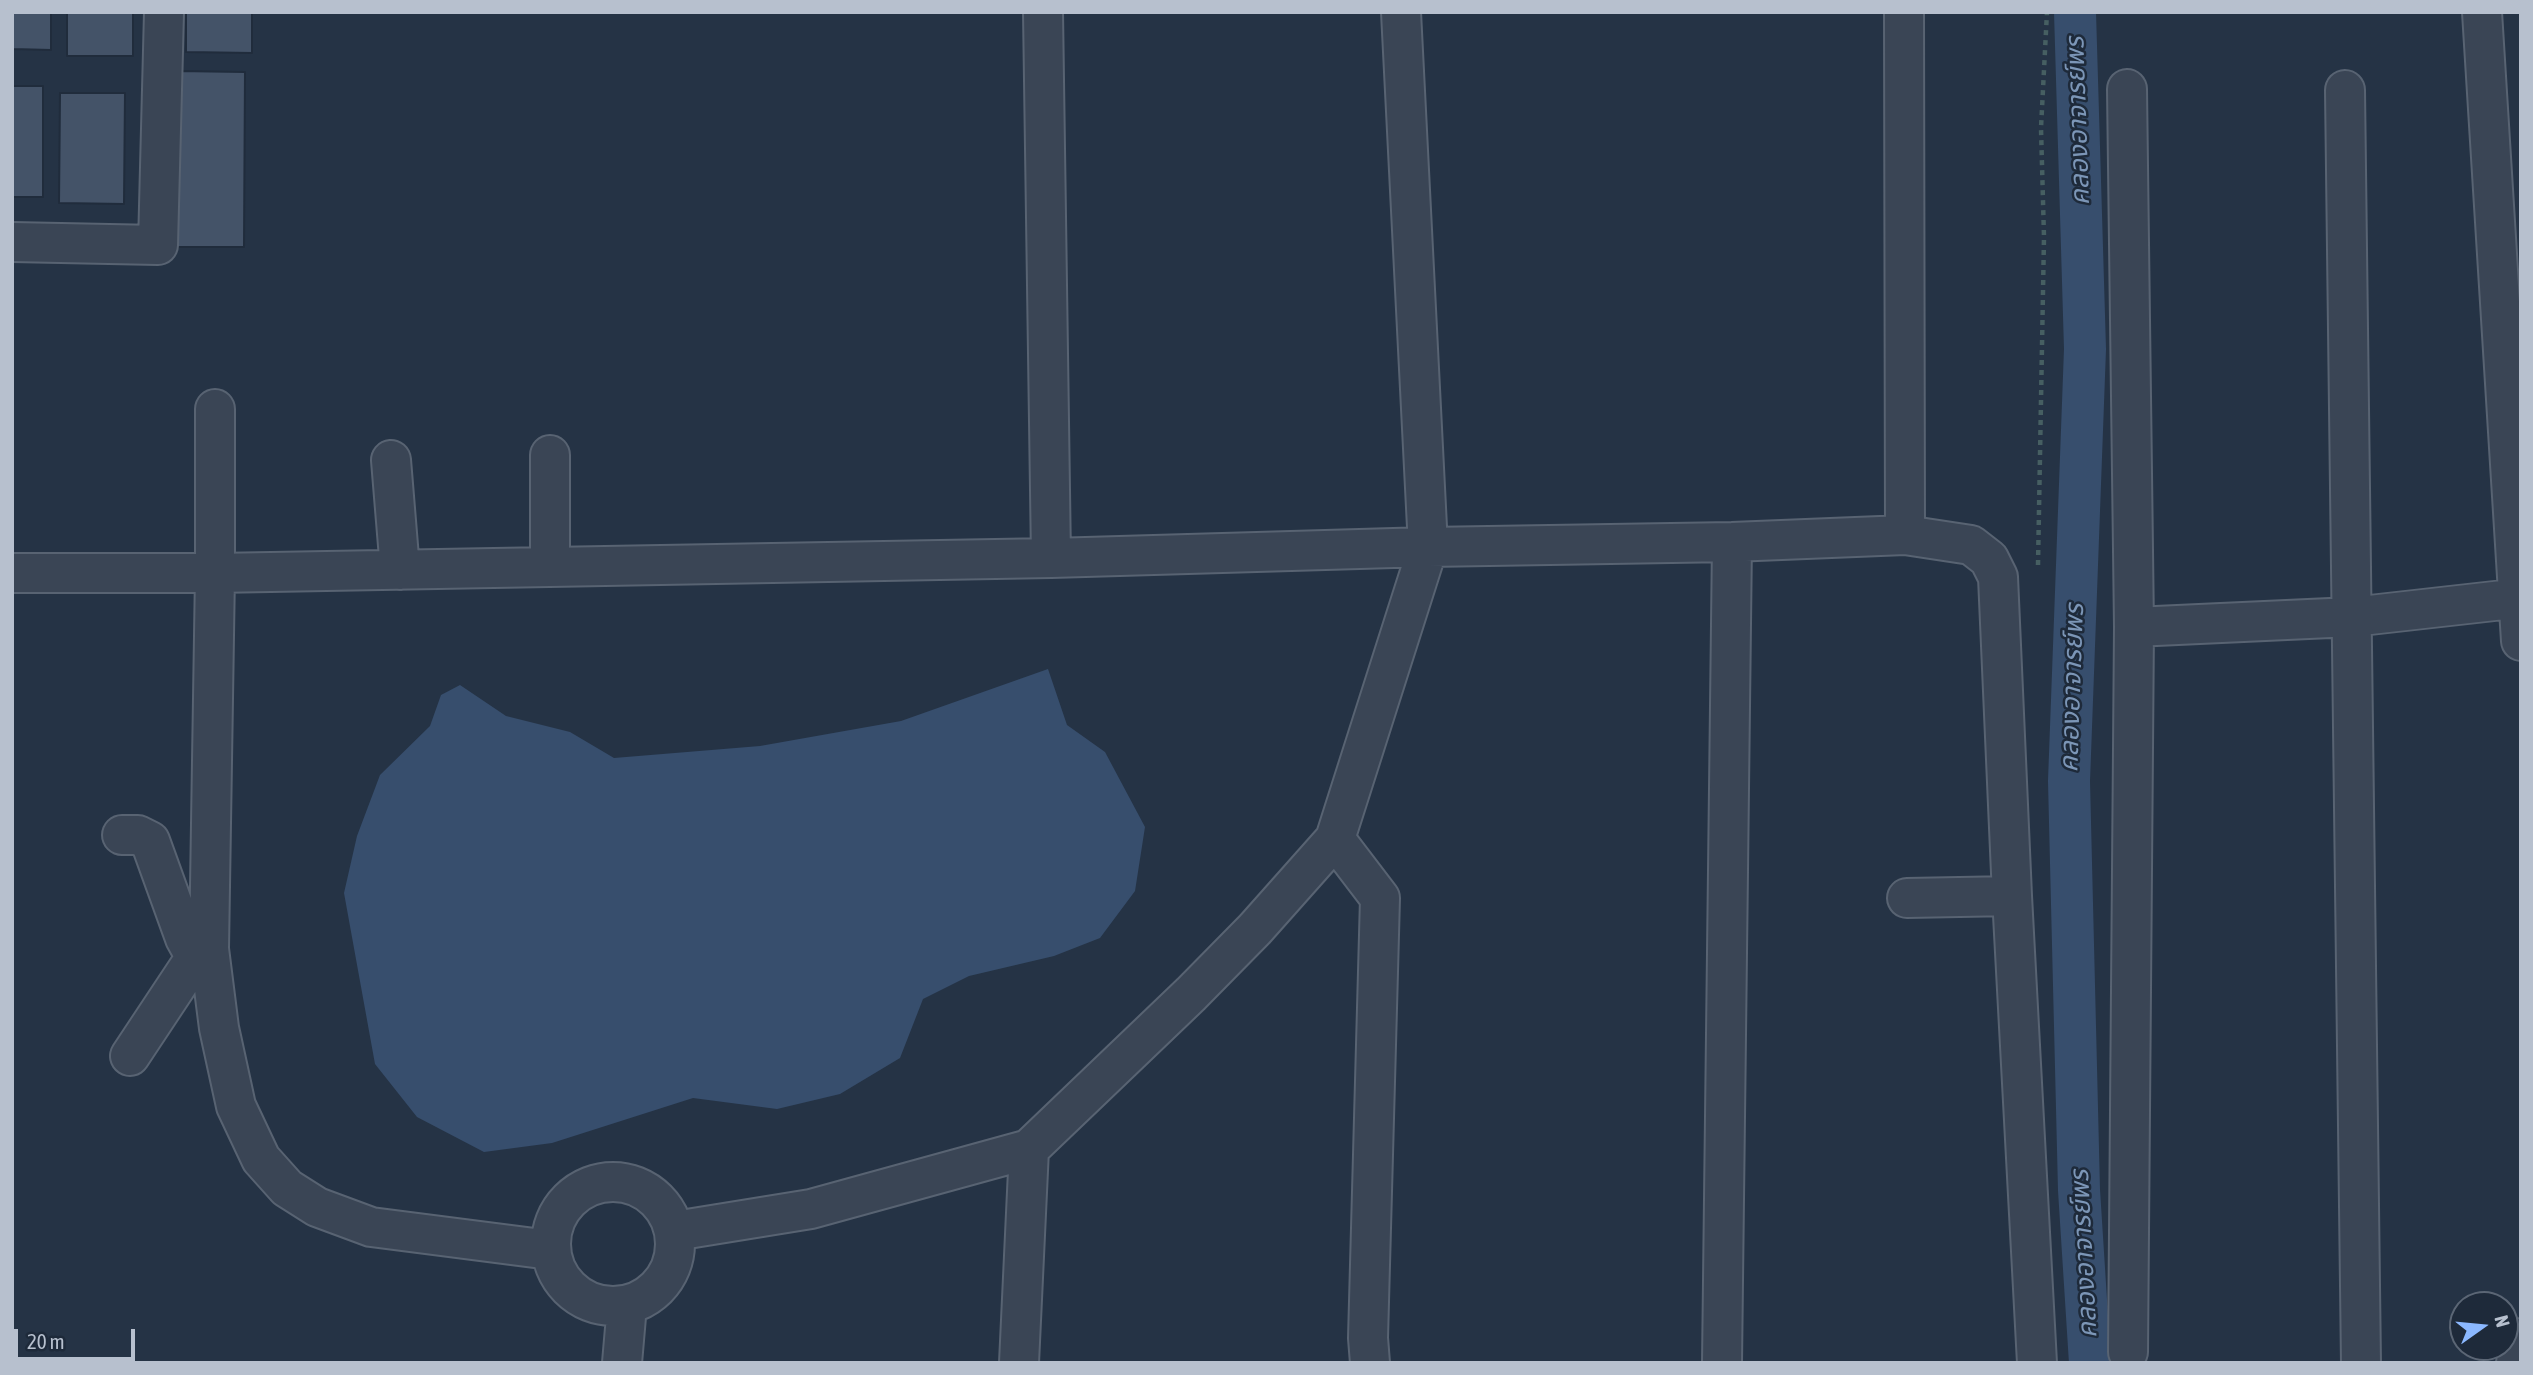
<!DOCTYPE html>
<meta charset="utf-8">
<style>
body{margin:0}
#map{position:relative;width:2533px;height:1375px;overflow:hidden;background:#253345;font-family:"Asap Condensed",sans-serif}
canvas{display:block}
.frame{position:absolute;inset:0;border:14px solid #b7c0ce;pointer-events:none}
.north{position:absolute;left:2449px;top:1291px;width:70px;height:70px;box-sizing:border-box;background:#1e2a3a;border:2px solid #5b6675;border-radius:50%;rotate:75deg;font-size:19px;font-weight:700;line-height:28px;text-align:center;color:#b7c0ce}
.north::after{content:'';display:block;margin:auto;width:24px;height:32px;background:#8bb8ff;clip-path:polygon(50% 0,100% 100%,50% 72%,0 100%)}
.scale{position:absolute;left:14px;top:1329px;width:121px;height:32px;box-sizing:border-box;border:4px solid #b7c0ce;border-top:0;padding-left:9px;font-size:21px;line-height:24px;white-space:nowrap;color:#b7c0ce;-webkit-text-stroke:5px #1e2a3a;paint-order:stroke}
</style>
<div id="map">
<canvas width="2533" height="1375"></canvas>
<div class="frame"></div>
<div class="north">N</div>
<div class="scale">20 m</div>
</div>
<script>
const ctx = document.querySelector('canvas').getContext('2d');
ctx.lineJoin = 'round';
function fillPath(path, color) { ctx.fillStyle = color; ctx.fill(path, 'evenodd'); }
const shape = rows => new Path2D(rows.map(r => 'M' + r).join(''));
function strokePath(path, color, width, dash) { ctx.strokeStyle = color; ctx.lineWidth = width; ctx.lineCap = dash ? 'butt' : 'round'; ctx.setLineDash(dash || []); ctx.stroke(path); }
function write(font, color, halo, rows, align = 'center') {
  ctx.font = font + ' "Asap Condensed","Noto Sans Thai",sans-serif'; ctx.lineWidth = 5; ctx.setLineDash([]); ctx.textBaseline = 'middle'; ctx.strokeStyle = halo; ctx.fillStyle = color; for (const [text, x, y, turn = 0] of rows) {
    ctx.save(); ctx.translate(x, y); ctx.rotate((+turn || 0) * Math.PI / 180); ctx.textAlign = isNaN(turn) ? turn : align; if (halo) ctx.strokeText(text, 0, 0); ctx.fillText(text, 0, 0); ctx.restore();
  }
}
fillPath(shape([
 [1048,669,1067,725,1105,752,1145,827,1135,891,1100,938,1054,956,969,976,923,999,900,1058,840,1094,777,1109,693,1098,552,1143,484,1152,417,1117,375,1064,344,893,357,836,380,775,430,726,441,695,460,685,506,716,570,732,614,758,760,746,901,721]
]), '#374e6d');
strokePath(shape([
 [2075,12,2085,349,2069,781,2079,1190,2090,1363]
]), '#374e6d', 42);
const building = shape([
 [12,12,51,12,51,50,12,49,12,12],
 [67,12,133,12,133,56,67,56,67,12],
 [186,12,252,12,252,53,186,52,186,12],
 [178,71,245,72,244,247,177,247,178,71],
 [12,86,43,86,43,197,12,197,12,86],
 [60,93,125,93,124,204,59,203,60,93]
]);
fillPath(building, '#445368');
strokePath(building, '#202c3c', 2);
const minor = shape([
 [1043,12,1051,558],
 [1904,12,1905,535],
 [2482,12,2521,641],
 [2127,89,2134,627,2128,1352],
 [2345,90,2361,1363],
 [12,242,158,245,164,12],
 [215,409,215,573,209,949,219,1028,236,1106,261,1159,287,1188,317,1207,371,1227,550,1250],
 [391,460,400,570],
 [550,567,550,455],
 [12,573,215,573,1051,558,1428,547,1732,542,1905,535,1971,545,1989,559,1998,577,2012,896,2037,1363],
 [2134,627,2352,617,2521,598],
 [122,835,138,835,150,841,185,938,206,976],
 [1335,839,1380,898,1368,1338,1370,1363],
 [1907,898,2012,896],
 [130,1056,195,958],
 '551 1244a62 62 0 1 1 124 0a62 62 0 1 1-124 0Z',
 [675,1231,811,1209,1029,1149,1191,994,1255,929,1335,839,1428,547,1401,12],
 [622,1363,627,1305],
 [1019,1363,1029,1149],
 [1722,1363,1732,542],
 [2516,1363,2521,1338]
]);
strokePath(minor, '#586372', 42);
strokePath(shape([
 [2038,565,2044,237,2041,128,2047,12]
]), '#465f62', 4.5, [5, 5]);
strokePath(minor, '#3a4555', 38);
write('italic 26px', '#7c96b7', '#1e2a3a', [
 ["คลองอาจารย์พร",2078,121,-92],
 ["คลองอาจารย์พร",2072,688,-88],
 ["คลองอาจารย์พร",2084,1254,-93]
]);
</script>
